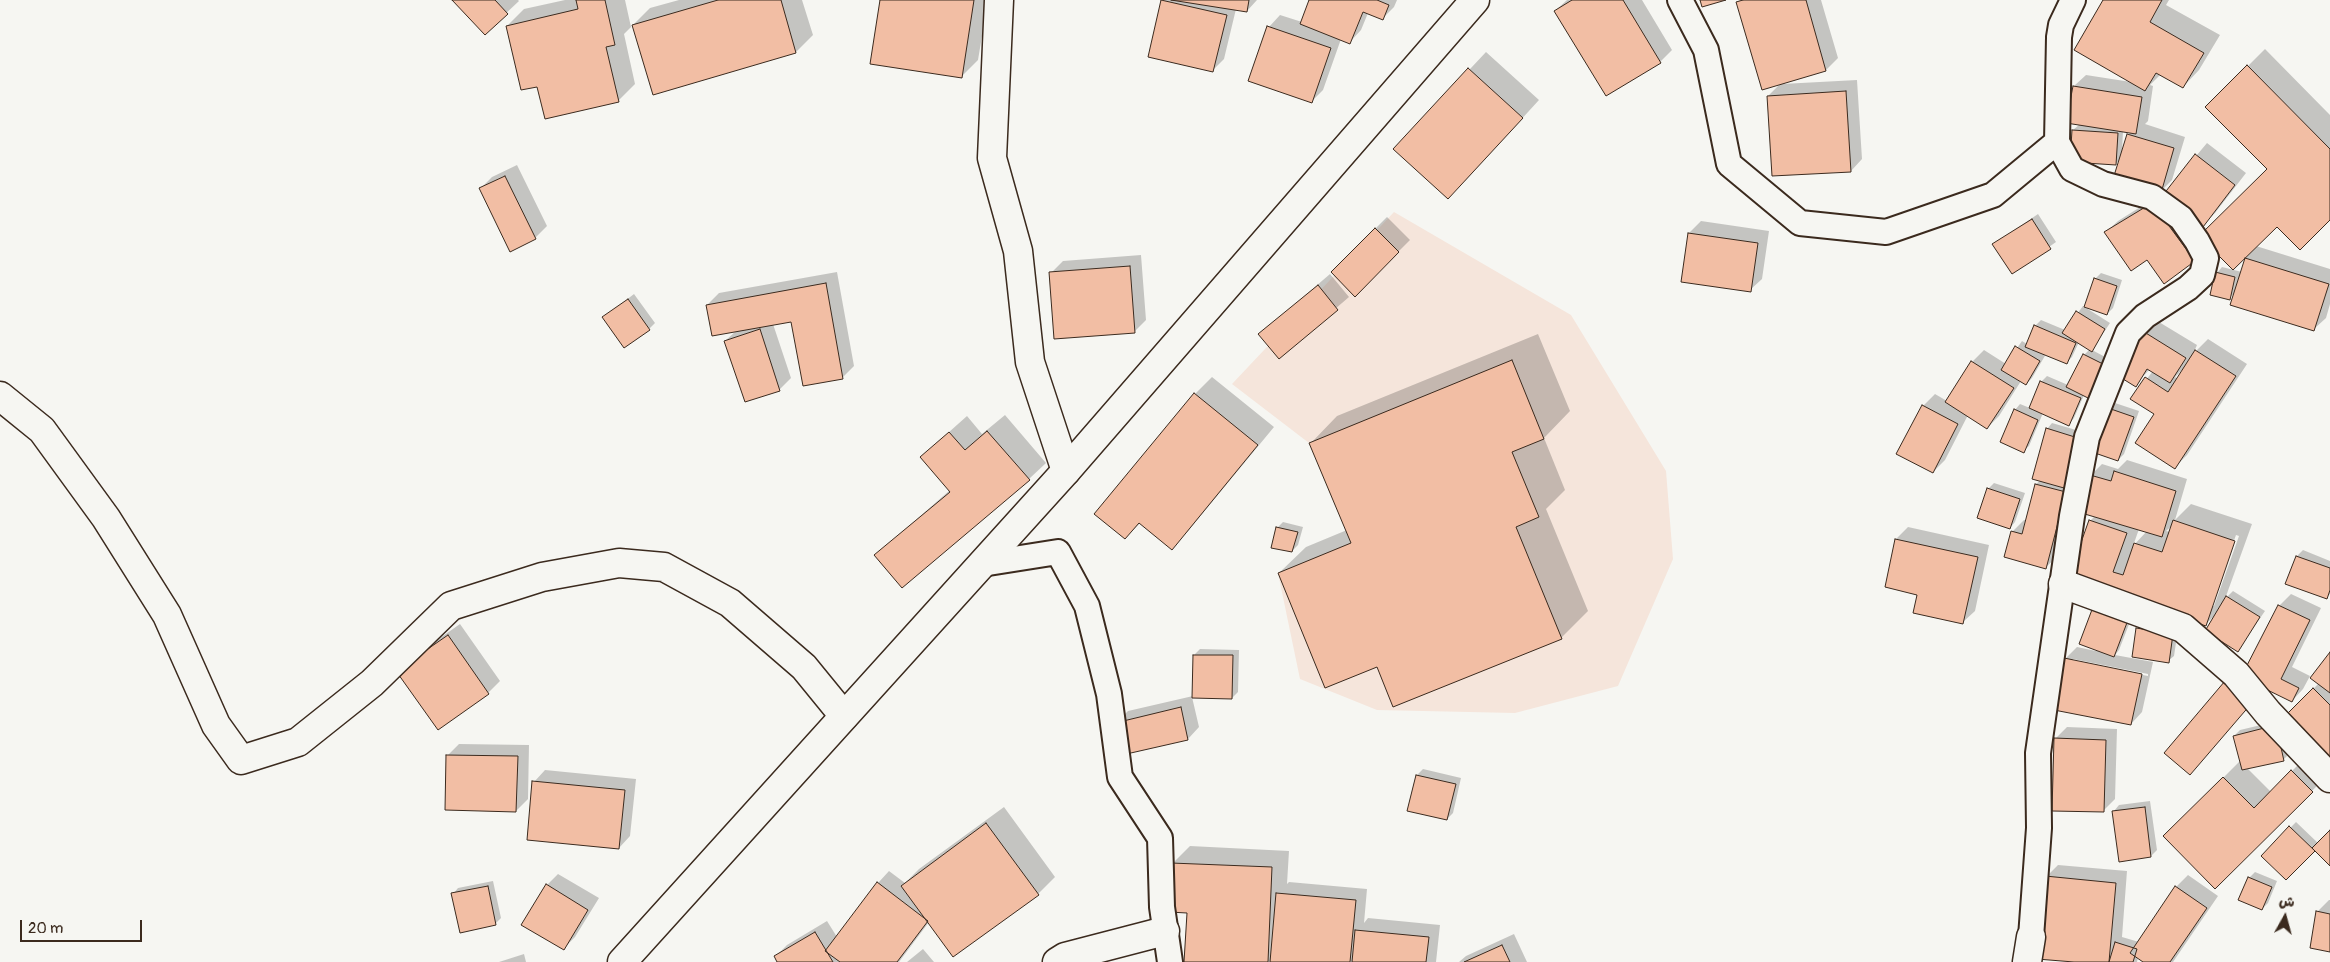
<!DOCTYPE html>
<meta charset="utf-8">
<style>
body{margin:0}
#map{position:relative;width:2330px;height:962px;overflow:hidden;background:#f6f6f2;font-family:Pangolin,"Playpen Sans Arabic",sans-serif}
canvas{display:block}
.north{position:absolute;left:2260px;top:892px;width:50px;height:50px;-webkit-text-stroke:4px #f6f6f2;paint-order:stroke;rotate:7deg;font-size:14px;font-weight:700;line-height:20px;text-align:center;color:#3b2a1e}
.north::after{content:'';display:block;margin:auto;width:18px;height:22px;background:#3b2a1e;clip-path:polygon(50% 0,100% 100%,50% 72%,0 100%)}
.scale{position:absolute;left:20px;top:920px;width:122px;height:22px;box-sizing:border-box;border:2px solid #3b2a1e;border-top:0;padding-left:6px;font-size:15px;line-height:18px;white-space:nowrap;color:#3b2a1e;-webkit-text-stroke:4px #f6f6f2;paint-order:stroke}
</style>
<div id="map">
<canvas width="2330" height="962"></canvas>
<div class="north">ش</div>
<div class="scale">20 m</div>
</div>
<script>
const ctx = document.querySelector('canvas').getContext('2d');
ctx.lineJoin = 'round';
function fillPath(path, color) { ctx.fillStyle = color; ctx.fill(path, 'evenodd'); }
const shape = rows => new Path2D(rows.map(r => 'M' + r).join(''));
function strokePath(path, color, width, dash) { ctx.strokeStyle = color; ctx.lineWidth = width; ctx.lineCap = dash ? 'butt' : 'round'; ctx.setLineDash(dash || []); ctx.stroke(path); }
fillPath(shape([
 [1394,212,1571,315,1666,471,1673,559,1618,686,1515,713,1377,710,1300,679,1278,573,1351,543,1309,443,1232,384]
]), '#f5e5db');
fillPath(shape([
 [454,0,518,0,519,1,485,33],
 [565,0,625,0,631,27,624,34,635,84,618,101,538,85,507,26,524,9],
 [679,0,802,0,813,35,796,52,633,25,650,8],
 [881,0,988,0,978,60,961,77],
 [1163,0,1257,0,1247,11,1236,9,1224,59,1212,71,1149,56],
 [1311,0,1397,0,1394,7,1382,19,1368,13,1361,30,1350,42,1341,39,1323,90,1311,102,1269,27,1280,15,1302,22],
 [1567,0,1642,0,1672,50,1660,62,1606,95,1555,11],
 [1740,0,1821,0,1838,58,1826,70,1782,84,1857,80,1862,159,1851,171,1768,96,1781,83,1737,2],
 [2104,0,2169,0,2166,5,2220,35,2199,70,2183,87,2161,74,2150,85,2153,86,2148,121,2145,124,2185,137,2172,180,2160,192,2121,159,2115,164,2073,130,2080,124,2074,86,2086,75,2131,82],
 [2123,131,2130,132,2123,152,2122,151],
 [2265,49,2330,115,2330,218,2277,225,2256,246,2330,269,2330,304,2326,318,2314,329,2236,292,2229,298,2217,273,2222,267,2242,272,2268,169,2207,107],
 [1486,52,1539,100,1465,181,1395,149],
 [2207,143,2246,173,2215,213,2203,225,2172,201,2194,260,2148,259,2106,232,2118,221,2164,192,2165,193],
 [517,165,547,226,535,238,480,189,492,177],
 [2038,214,2056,242,2012,273,1994,244],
 [1387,217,1410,240,1355,295,1332,272],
 [1701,221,1769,231,1762,279,1750,290,1689,233],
 [1141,255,1146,320,1134,332,1051,273,1063,261],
 [837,272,854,366,842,378,792,321,773,324,791,378,779,390,725,341,736,331,707,305,719,293],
 [2101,273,2122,280,2113,308,2107,314,2095,279],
 [1330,274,1349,297,1279,357,1260,334],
 [634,294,655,323,649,329,604,317],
 [2083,306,2110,323,2092,350,2109,359,2093,391,2088,397,2084,395,2074,418,2069,424,2043,413,2029,446,2023,451,2015,410,2020,404,2030,408,2041,382,2047,376,2068,385,2084,355,2090,349,2079,342,2072,357,2066,363,2046,354,2032,378,2026,384,2021,381,1999,416,1987,428,1968,415,1945,460,1933,472,1923,406,1935,394,1947,401,1972,362,1984,350,2006,364,2022,341,2027,344,2035,326,2041,320,2065,330],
 [2154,319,2197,345,2193,354,2208,339,2247,364,2187,455,2175,467,2156,414,2132,398,2153,371,2150,369,2135,385,2116,374],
 [2184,368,2178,379,2175,377],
 [1538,334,1570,411,1544,438,1565,490,1546,509,1588,611,1561,638,1377,665,1279,573,1306,547,1347,530,1311,443,1337,416],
 [1212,377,1274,427,1188,531,1172,548,1140,523,1125,538,1096,514,1195,394],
 [2115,403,2139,411,2124,454,2118,460,2109,408],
 [1005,415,1046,463,1029,479,876,555,950,490,921,457,967,416,982,434],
 [2052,423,2083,432,2058,556,2046,567,2012,532,2024,520,2026,520,2036,484,2041,480,2047,429],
 [2127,460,2187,479,2175,520,2191,504,2252,524,2225,599,2233,591,2265,611,2238,650,2214,616,2205,625,2070,578,2090,521,2095,516,2091,475,2102,464,2118,469],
 [2173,525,2170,532,2166,531],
 [2139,529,2147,531,2133,546],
 [2236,535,2239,536,2214,606,2211,606],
 [1994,483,2025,493,2015,522,2010,528,1988,489],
 [1283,522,1303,527,1298,545,1292,551,1277,528],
 [1908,527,1989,545,1975,611,1963,622,1919,594,1886,586,1896,539],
 [2303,550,2330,561,2330,594,2326,598,2287,583,2297,556],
 [2291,594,2321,608,2292,667,2310,676,2303,689,2292,701,2251,681,2262,691,2190,773,2279,606],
 [2133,614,2119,650,2115,655,2153,662,2142,712,2131,724,2065,659,2077,647,2096,651],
 [2073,659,2148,674,2148,676,2073,661],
 [2143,623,2177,633,2140,627,2140,630,2177,636,2174,656,2168,661,2138,628],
 [460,624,500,681,488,693,438,728,410,659],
 [1200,649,1239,650,1238,692,1232,698,1192,697,1199,727,1188,739,1116,723,1128,711,1193,696,1194,655],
 [2330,654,2330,767,2283,720,2319,683],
 [2282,720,2289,754,2284,759,2247,768,2271,792,2309,754,2329,774,2215,887,2165,836,2240,761,2234,736,2240,730],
 [2067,727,2117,729,2115,799,2103,811,2055,739],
 [459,744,529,745,528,799,516,811,447,756],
 [1423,769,1461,778,1453,813,1447,819,1417,775],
 [545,770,636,779,630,836,619,848,534,782],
 [2150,801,2157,850,2151,856,2114,811,2119,805],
 [1004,807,1055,877,1038,894,929,922,899,962,779,962,775,957,787,945,827,921,837,937,878,883,889,871,905,883,919,869],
 [2296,822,2319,844,2330,832,2330,864,2315,849,2286,878,2263,856],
 [1190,846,1289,851,1287,884,1289,882,1367,889,1364,923,1368,918,1440,925,1436,962,1186,962,1188,912,1173,863],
 [2058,865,2127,871,2122,937,2139,942,2176,887,2188,875,2218,896,2173,962,2146,962,2138,957,2137,962,2087,962,2046,877],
 [2255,872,2277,881,2268,903,2262,909,2240,899,2249,878],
 [558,874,599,898,575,937,563,949,547,885],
 [493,881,501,918,495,924,453,894,458,888],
 [2329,900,2330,900,2330,950,2317,912],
 [1514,934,1527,962,1459,962,1466,956],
 [923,949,934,962,907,962],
 [524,954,526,962,499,962]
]), '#0003');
const building = shape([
 [452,0,495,0,508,14,485,35,452,0],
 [576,0,605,0,615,45,606,47,619,102,545,119,537,87,521,90,506,26,578,9,576,0],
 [718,0,781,0,796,53,653,95,632,25,718,0],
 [880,0,974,0,962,78,870,64,880,0],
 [1161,0,1227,15,1213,72,1148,57,1161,0],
 [1171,0,1249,0,1247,12,1171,0],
 [1309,0,1377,0,1389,5,1383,20,1363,12,1350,44,1300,24,1309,0],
 [1572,0,1623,0,1661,63,1606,96,1554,11,1572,0],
 [1700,0,1726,0,1702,7,1700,0],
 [1743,0,1806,0,1826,71,1762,90,1736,2,1743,0],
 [2103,0,2162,0,2150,22,2204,53,2183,88,2156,73,2145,91,2074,50,2103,0],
 [1267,26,1331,48,1312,103,1248,81,1267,26],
 [2247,65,2330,149,2330,220,2300,250,2277,227,2233,270,2199,236,2267,169,2205,107,2247,65],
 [1468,68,1523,118,1448,199,1393,149,1468,68],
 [2073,86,2142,97,2136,134,2066,123,2073,86],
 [1846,91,1851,172,1772,176,1767,96,1846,91],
 [2072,130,2118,133,2116,165,2070,162,2072,130],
 [2127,134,2174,148,2161,193,2113,179,2127,134],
 [2195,154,2235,185,2203,227,2163,195,2195,154],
 [505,176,536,239,510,252,479,188,505,176],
 [2152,203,2195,261,2164,284,2147,260,2131,271,2104,232,2152,203],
 [2032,219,2051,249,2012,274,1992,244,2032,219],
 [1375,228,1399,252,1355,297,1331,272,1375,228],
 [1688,233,1758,243,1751,292,1681,282,1688,233],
 [2245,258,2329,284,2314,331,2230,305,2245,258],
 [1130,266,1135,333,1054,339,1049,272,1130,266],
 [2215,272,2235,277,2230,300,2210,295,2215,272],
 [2094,278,2117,286,2107,315,2084,307,2094,278],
 [826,283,843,379,803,386,791,322,712,336,706,305,826,283],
 [1318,285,1338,310,1279,359,1258,334,1318,285],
 [628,299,650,330,624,348,602,317,628,299],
 [2076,311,2105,329,2092,352,2062,333,2076,311],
 [2034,325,2076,343,2067,364,2025,347,2034,325],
 [760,329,780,391,745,402,724,341,760,329],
 [2141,330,2186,358,2170,383,2147,369,2136,387,2115,374,2141,330],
 [2015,346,2040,361,2026,385,2001,370,2015,346],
 [2195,350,2236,376,2175,469,2135,443,2154,414,2130,399,2145,377,2168,392,2195,350],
 [2083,354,2105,365,2088,398,2066,387,2083,354],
 [1512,360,1544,439,1512,452,1539,517,1516,527,1562,639,1393,707,1377,667,1325,688,1278,573,1351,543,1309,443,1512,360],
 [1971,361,2014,388,1987,429,1945,402,1971,361],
 [2040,381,2081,398,2069,426,2029,408,2040,381],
 [1194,393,1258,445,1172,550,1139,523,1125,539,1094,514,1194,393],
 [1922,405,1958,424,1933,473,1896,454,1922,405],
 [2108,408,2134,417,2118,461,2092,452,2108,408],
 [2014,409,2038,420,2024,453,2000,442,2014,409],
 [2046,428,2078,438,2064,488,2032,479,2046,428],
 [987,431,1030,480,902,588,874,555,950,492,920,457,949,432,965,450,987,431],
 [2114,471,2176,491,2162,537,2078,512,2090,475,2111,481,2114,471],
 [2035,484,2066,492,2046,569,2004,557,2011,531,2022,534,2035,484],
 [1987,488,2020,499,2010,529,1977,518,1987,488],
 [2089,520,2127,533,2113,572,2123,575,2134,543,2162,552,2173,520,2235,541,2206,626,2068,579,2089,520],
 [1276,527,1298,532,1292,552,1271,548,1276,527],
 [1895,539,1978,557,1963,624,1913,613,1917,595,1885,587,1895,539],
 [2296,556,2330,568,2330,590,2327,599,2285,584,2296,556],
 [2226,596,2260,617,2238,652,2205,631,2226,596],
 [2278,605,2310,620,2281,679,2299,688,2292,702,2241,677,2278,605],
 [2093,607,2128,620,2114,657,2079,644,2093,607],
 [2136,628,2173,634,2169,663,2132,657,2136,628],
 [448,635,489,694,438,730,396,671,448,635],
 [2330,652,2330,693,2310,678,2330,652],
 [1193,655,1233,655,1232,699,1192,698,1193,655],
 [2064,658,2142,674,2131,725,2054,710,2064,658],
 [2225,681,2251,704,2190,775,2164,753,2225,681],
 [2313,688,2330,705,2330,768,2281,720,2313,688],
 [1181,707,1188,740,1122,755,1115,723,1181,707],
 [2276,725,2284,761,2242,770,2233,736,2276,725],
 [2054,738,2106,740,2104,812,2052,811,2054,738],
 [446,755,518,756,516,812,445,810,446,755],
 [2291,770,2313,792,2215,889,2163,836,2223,777,2254,808,2291,770],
 [1416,775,1456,784,1447,820,1407,811,1416,775],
 [532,781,625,790,619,849,527,840,532,781],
 [2145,807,2151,857,2119,862,2112,811,2145,807],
 [986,823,1039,895,953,957,901,886,986,823],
 [2289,826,2315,851,2286,880,2261,856,2289,826],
 [2330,830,2330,866,2312,848,2330,830],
 [1171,863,1272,867,1268,962,1184,962,1187,913,1169,912,1171,863],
 [2045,876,2116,883,2109,962,2074,962,2037,959,2045,876],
 [2248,877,2272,887,2262,910,2238,900,2248,877],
 [877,882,928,921,897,962,840,962,825,951,877,882],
 [546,884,588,910,564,950,521,925,546,884],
 [488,886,496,925,460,933,451,893,488,886],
 [2175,886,2207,908,2170,962,2143,962,2130,953,2175,886],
 [1276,893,1356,900,1350,962,1270,962,1276,893],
 [2316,911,2330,914,2330,952,2310,948,2316,911],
 [1355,930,1429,937,1426,962,1352,962,1355,930],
 [815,932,833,962,777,962,774,956,815,932],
 [2115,942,2137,949,2133,962,2109,962,2115,942],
 [1502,945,1510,962,1464,962,1502,945]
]);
fillPath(building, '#f2bea4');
strokePath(building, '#3b2a1e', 1);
const service = shape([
 [1680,0,1706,50,1729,164,1800,223,1886,232,1993,195,2057,142,2059,37,2061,25,2073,0],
 [982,564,1058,552,1087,606,1109,694,1120,777,1160,838,1162,907,1170,962],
 [2031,937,2039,828,2038,753,2072,516,2087,437,2128,333,2145,316,2188,288,2202,275,2206,258,2197,241,2181,218,2152,197,2103,184,2072,169,2057,142]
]);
const pedestrian = shape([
 [0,396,42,430,106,518,167,615,216,725,241,760,298,742,372,683,451,606,542,577,619,563,664,567,730,603,804,667,844,716],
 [2063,584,2183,628,2236,674,2268,713,2330,778],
 [1057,962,1065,957,1165,931],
 [2027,962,2031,937]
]);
const minor = shape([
 [999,0,992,158,1018,251,1030,362,1066,471]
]);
const secondary = shape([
 [622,962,1066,471,1475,0]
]);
strokePath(service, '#3b2a1e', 28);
strokePath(pedestrian, '#3b2a1e', 31);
strokePath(minor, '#3b2a1e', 31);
strokePath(secondary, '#3b2a1e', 31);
strokePath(service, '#f6f6f2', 24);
strokePath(pedestrian, '#f6f6f2', 28);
strokePath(minor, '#f6f6f2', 28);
strokePath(secondary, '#f6f6f2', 28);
</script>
